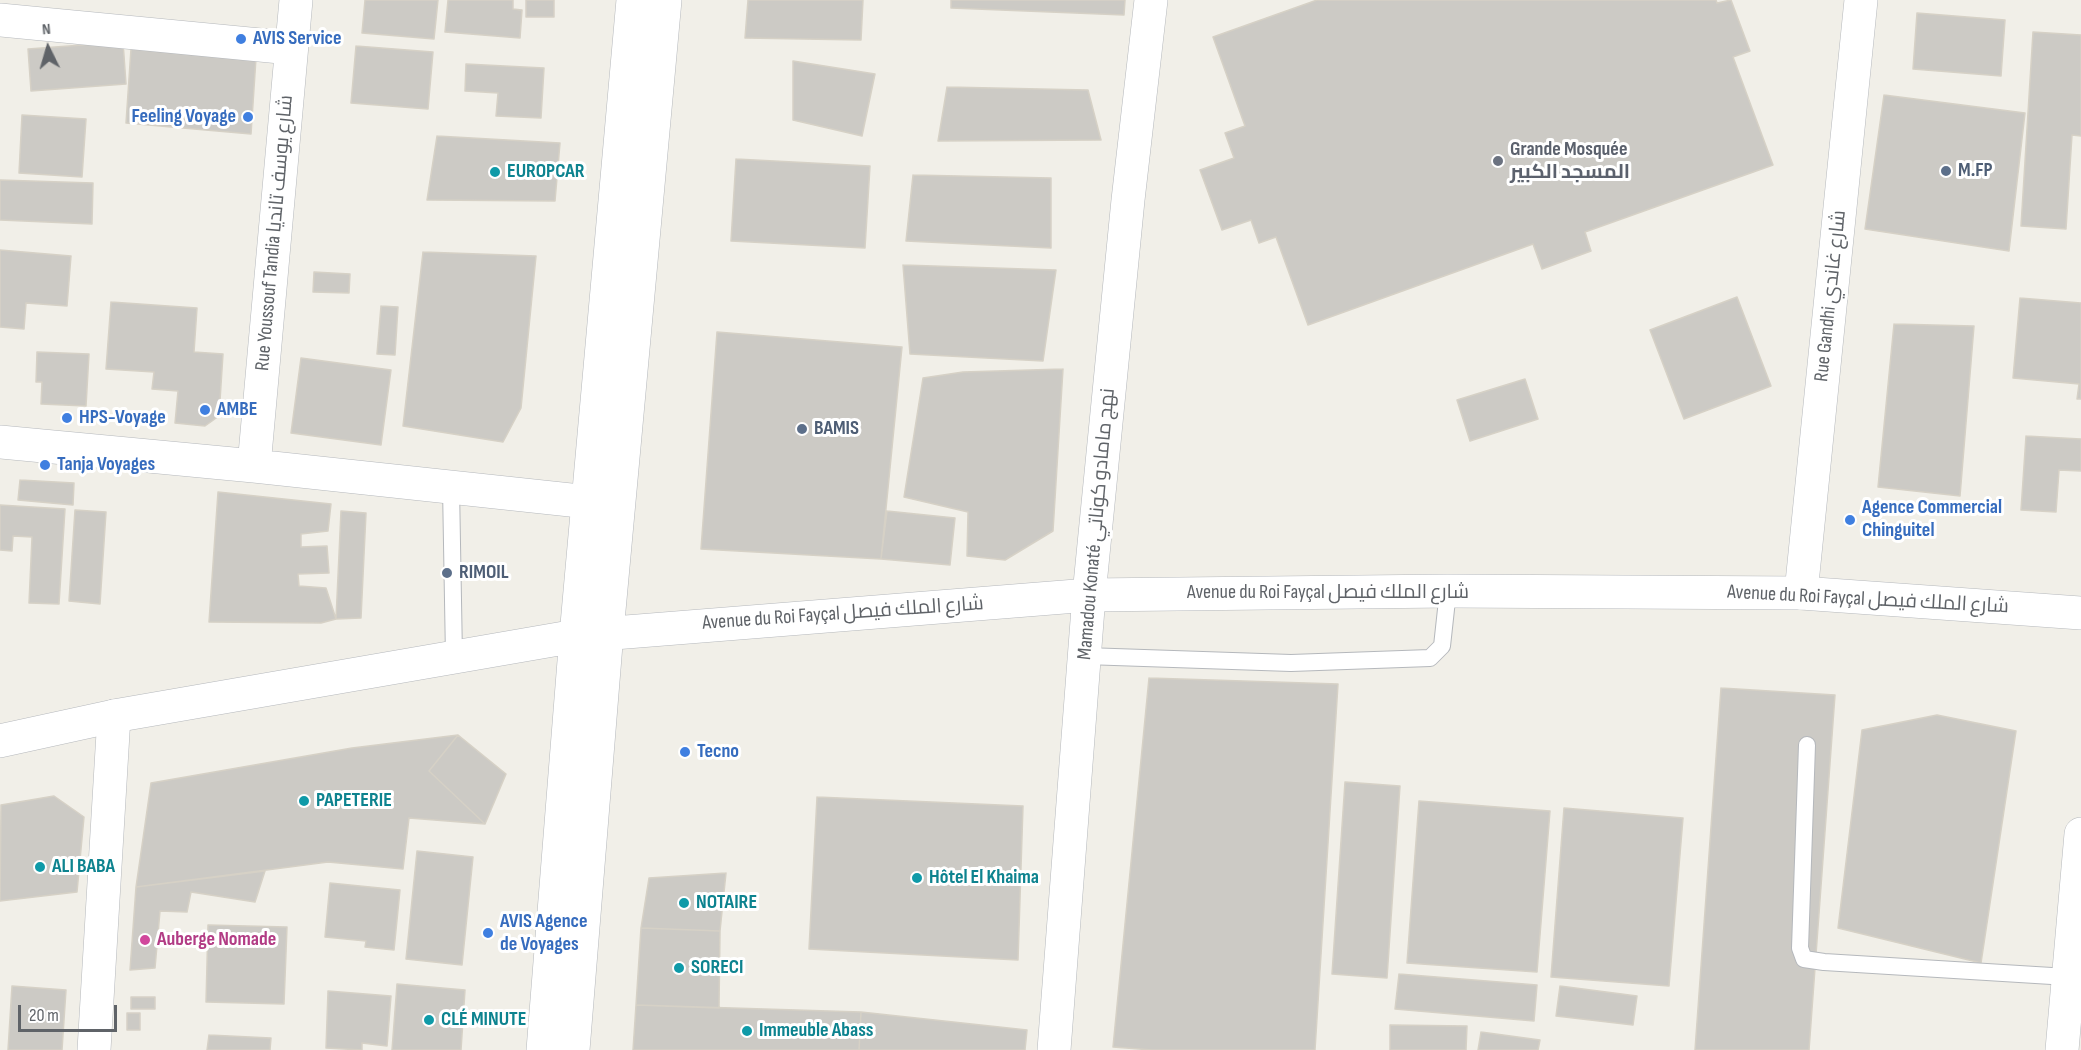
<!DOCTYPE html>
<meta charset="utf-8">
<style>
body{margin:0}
#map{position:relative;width:2081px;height:1050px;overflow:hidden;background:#f1efe8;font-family:"Sofia Sans Condensed",sans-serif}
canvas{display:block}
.north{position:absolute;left:18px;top:18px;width:60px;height:60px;-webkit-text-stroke:4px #fff;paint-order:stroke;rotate:355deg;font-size:16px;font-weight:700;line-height:24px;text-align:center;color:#5f6368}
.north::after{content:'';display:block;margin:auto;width:21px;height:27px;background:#5f6368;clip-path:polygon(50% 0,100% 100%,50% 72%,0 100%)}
.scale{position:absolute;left:18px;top:1005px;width:99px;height:27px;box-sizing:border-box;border:3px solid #5f6368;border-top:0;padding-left:8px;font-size:18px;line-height:21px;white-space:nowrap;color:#5f6368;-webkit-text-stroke:4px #fff;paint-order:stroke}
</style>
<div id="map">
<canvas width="2081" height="1050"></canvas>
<div class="north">N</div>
<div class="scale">20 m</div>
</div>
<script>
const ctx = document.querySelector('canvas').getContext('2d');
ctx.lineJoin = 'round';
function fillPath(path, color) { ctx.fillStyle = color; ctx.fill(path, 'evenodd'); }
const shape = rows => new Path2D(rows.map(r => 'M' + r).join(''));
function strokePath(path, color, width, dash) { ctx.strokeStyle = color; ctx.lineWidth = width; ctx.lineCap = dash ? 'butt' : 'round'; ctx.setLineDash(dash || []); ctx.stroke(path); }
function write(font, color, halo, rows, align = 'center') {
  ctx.font = font + ' "Sofia Sans Condensed",Cairo,sans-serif'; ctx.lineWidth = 6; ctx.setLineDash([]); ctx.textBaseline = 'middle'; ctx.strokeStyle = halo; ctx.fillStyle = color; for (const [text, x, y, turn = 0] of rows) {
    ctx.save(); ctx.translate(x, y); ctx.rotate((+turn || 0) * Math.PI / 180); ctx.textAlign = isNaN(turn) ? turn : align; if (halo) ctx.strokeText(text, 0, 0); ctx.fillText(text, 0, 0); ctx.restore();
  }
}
const building = shape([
 [365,0,438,0,434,39,362,33,365,0],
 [448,0,513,0,513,9,522,10,520,38,445,32,448,0],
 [526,0,554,0,554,17,526,17,526,0],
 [748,0,863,0,861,40,745,38,748,0],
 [951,0,1125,0,1124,15,951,8,951,0],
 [1317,0,1716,0,1717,3,1731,0,1750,51,1733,57,1773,165,1585,232,1591,251,1542,269,1533,244,1308,325,1276,237,1259,243,1251,220,1222,230,1200,170,1234,158,1225,133,1245,126,1213,37,1317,0],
 [1917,13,2005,20,2001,76,1913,69,1917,13],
 [2033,32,2081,35,2081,136,2072,135,2066,229,2021,226,2033,32],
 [123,42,126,84,31,91,28,49,123,42],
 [356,46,433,52,428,109,351,103,356,46],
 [131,49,256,58,251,134,126,123,131,49],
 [793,61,875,74,862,136,793,120,793,61],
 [466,64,544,68,541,118,496,116,498,93,465,91,466,64],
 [947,87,1088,90,1101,140,938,141,947,87],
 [1884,95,2025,113,2009,251,1865,229,1884,95],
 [22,115,86,119,82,177,19,173,22,115],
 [437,136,560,143,555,201,427,200,437,136],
 [736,159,870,166,865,248,731,241,736,159],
 [913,175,1051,178,1051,248,906,241,913,175],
 [0,180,93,183,92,224,0,220,0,180],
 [0,250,71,256,67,306,26,303,24,329,0,327,0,250],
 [423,252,536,256,521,408,503,442,403,426,423,252],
 [903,265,1056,270,1043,361,910,354,903,265],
 [314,272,350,274,349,293,313,292,314,272],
 [1737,297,1771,386,1684,419,1650,330,1737,297],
 [2020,298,2081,303,2081,399,2077,399,2079,384,2013,378,2020,298],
 [111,302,197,308,194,352,223,354,219,416,205,426,175,423,178,391,152,389,154,372,106,369,111,302],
 [381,306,398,307,395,355,377,354,381,306],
 [1894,324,1974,326,1960,496,1878,487,1894,324],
 [717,332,902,347,881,559,701,549,717,332],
 [37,352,89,354,86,406,41,404,42,382,36,382,37,352],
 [301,358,391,370,381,445,291,433,301,358],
 [1063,369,1053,531,1005,560,967,556,968,512,904,497,923,378,963,372,1063,369],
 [1525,379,1538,419,1470,441,1457,400,1525,379],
 [2026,436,2081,439,2081,471,2059,470,2056,512,2021,510,2026,436],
 [20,480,74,483,73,505,18,500,20,480],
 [218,492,331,504,328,531,301,534,301,547,327,546,329,573,298,574,299,586,326,588,336,619,321,623,209,622,218,492],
 [0,505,65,509,59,604,29,603,32,537,13,536,12,551,0,550,0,505],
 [75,510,106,512,100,604,69,601,75,510],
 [341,511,366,513,361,618,336,619,341,511],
 [887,511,955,518,950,565,881,559,887,511],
 [1149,678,1338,684,1315,1050,1152,1050,1113,1047,1149,678],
 [1721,688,1835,695,1809,1050,1695,1050,1721,688],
 [1937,715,2016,731,1981,963,1838,928,1862,730,1937,715],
 [458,735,506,774,485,824,429,771,458,735],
 [458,735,429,771,485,824,409,818,403,869,328,862,136,887,151,783,352,748,458,735],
 [1345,782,1400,786,1387,978,1332,974,1345,782],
 [54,796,84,817,77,892,0,901,1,805,54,796],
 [817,797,1023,806,1018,960,809,949,817,797],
 [1419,801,1550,811,1537,972,1407,963,1419,801],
 [1564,808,1683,818,1669,986,1551,977,1564,808],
 [417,851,473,857,462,965,406,959,417,851],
 [265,871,255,902,191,892,187,912,160,911,155,968,130,970,136,887,265,871],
 [726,873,720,931,641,928,649,878,726,873],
 [330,883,400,890,394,950,365,947,366,941,325,937,330,883],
 [208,925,287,927,284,1004,206,1002,208,925],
 [641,928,720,931,719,1008,636,1005,641,928],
 [1399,974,1537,985,1534,1021,1395,1009,1399,974],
 [397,984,465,990,461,1050,392,1050,397,984],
 [12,986,66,990,62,1050,8,1050,12,986],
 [1560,986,1637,996,1633,1025,1556,1016,1560,986],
 [328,991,391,996,387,1046,362,1043,362,1050,326,1048,328,991],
 [131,997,155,997,155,1009,131,1009,131,997],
 [636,1005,861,1012,859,1050,633,1050,636,1005],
 [861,1012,1027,1030,1025,1050,859,1050,861,1012],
 [127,1013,140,1013,140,1030,127,1030,127,1013],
 [1390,1025,1467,1026,1466,1050,1390,1050,1390,1025],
 [1481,1032,1540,1040,1538,1050,1478,1050,1481,1032],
 [209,1035,271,1038,270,1050,207,1050,209,1035]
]);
fillPath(building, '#cccac5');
strokePath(building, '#d6d1c6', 1.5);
const service = shape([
 [451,487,454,657],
 [1085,656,1291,663,1430,658,1442,646,1448,591],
 [1807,745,1800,948,1804,959,1824,962,2068,977]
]);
const minor = shape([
 [0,20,291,48],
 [0,442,254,466,617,505],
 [254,466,296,0],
 [1801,593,1861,0],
 [94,1050,114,716],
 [1054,1050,1089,595,1128,200,1151,0],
 [2062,1050,2081,834]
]);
const tertiary = shape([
 [0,741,114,716,576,636,1089,595,1448,591,1801,593,2081,613],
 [543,1050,576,636,633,0],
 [573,1050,607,632,665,0]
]);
strokePath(service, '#b5b8bc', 18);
strokePath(minor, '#b5b8bc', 34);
strokePath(tertiary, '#b5b8bc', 34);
strokePath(service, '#fff', 16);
strokePath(minor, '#fff', 33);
strokePath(tertiary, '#fff', 33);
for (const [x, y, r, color] of [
 [241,39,6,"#3f7fe0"],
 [248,117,6,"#3f7fe0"],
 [1498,161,6,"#6b7280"],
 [1946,171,6,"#5c6f8a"],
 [495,172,6,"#0f9aa8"],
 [205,410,6,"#3f7fe0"],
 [67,418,6,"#3f7fe0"],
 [802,429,6,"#5c6f8a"],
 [45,465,6,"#3f7fe0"],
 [1850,520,6,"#3f7fe0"],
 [447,573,6,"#5c6f8a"],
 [685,752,6,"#3f7fe0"],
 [304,801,6,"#0f9aa8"],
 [40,867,6,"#0f9aa8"],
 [917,878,6,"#0f9aa8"],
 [684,903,6,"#0f9aa8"],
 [488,933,6,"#3f7fe0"],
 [145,940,6,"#d1479c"],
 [679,968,6,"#0f9aa8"],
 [429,1020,6,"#0f9aa8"],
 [747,1031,6,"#0f9aa8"]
]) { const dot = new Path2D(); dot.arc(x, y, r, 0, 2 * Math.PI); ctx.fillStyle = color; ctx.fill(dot); strokePath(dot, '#fff', 2); }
write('bold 20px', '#366cbe', '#fff', [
 ["AVIS Service",253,39],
 ["Feeling Voyage",236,117,"right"],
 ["AMBE",217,410],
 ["HPS-Voyage",79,418],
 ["Tanja Voyages",57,465],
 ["Agence Commercial",1862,508],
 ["Chinguitel",1862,531],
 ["Tecno",697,752],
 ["AVIS Agence",500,922],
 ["de Voyages",500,945]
], 'left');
write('bold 20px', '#5b616d', '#fff', [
 ["Grande Mosquée",1510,150],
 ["المسجد الكبير",1510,173]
], 'left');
write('bold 20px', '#4e5e75', '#fff', [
 ["M.FP",1958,171],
 ["BAMIS",814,429],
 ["RIMOIL",459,573]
], 'left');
write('bold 20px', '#0d838f', '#fff', [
 ["EUROPCAR",507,172],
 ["PAPETERIE",316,801],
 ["ALI BABA",52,867],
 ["Hôtel El Khaima",929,878],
 ["NOTAIRE",696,903],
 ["SORECI",691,968],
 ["CLÉ MINUTE",441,1020],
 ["Immeuble Abass",759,1031]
], 'left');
write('20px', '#5f6368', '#fff', [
 ["Rue Youssouf Tandia شارع يوسف تانديا",275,233,-85],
 ["Rue Gandhi شارع غاندي",1831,296,-84],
 ["Mamadou Konaté نهج مامادو كوناتي",1097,524,-85],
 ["Avenue du Roi Fayçal شارع الملك فيصل",1328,593],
 ["Avenue du Roi Fayçal شارع الملك فيصل",1868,600,3],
 ["Avenue du Roi Fayçal شارع الملك فيصل",843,614,-4]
]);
write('bold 20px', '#b23c85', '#fff', [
 ["Auberge Nomade",157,940]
], 'left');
</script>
